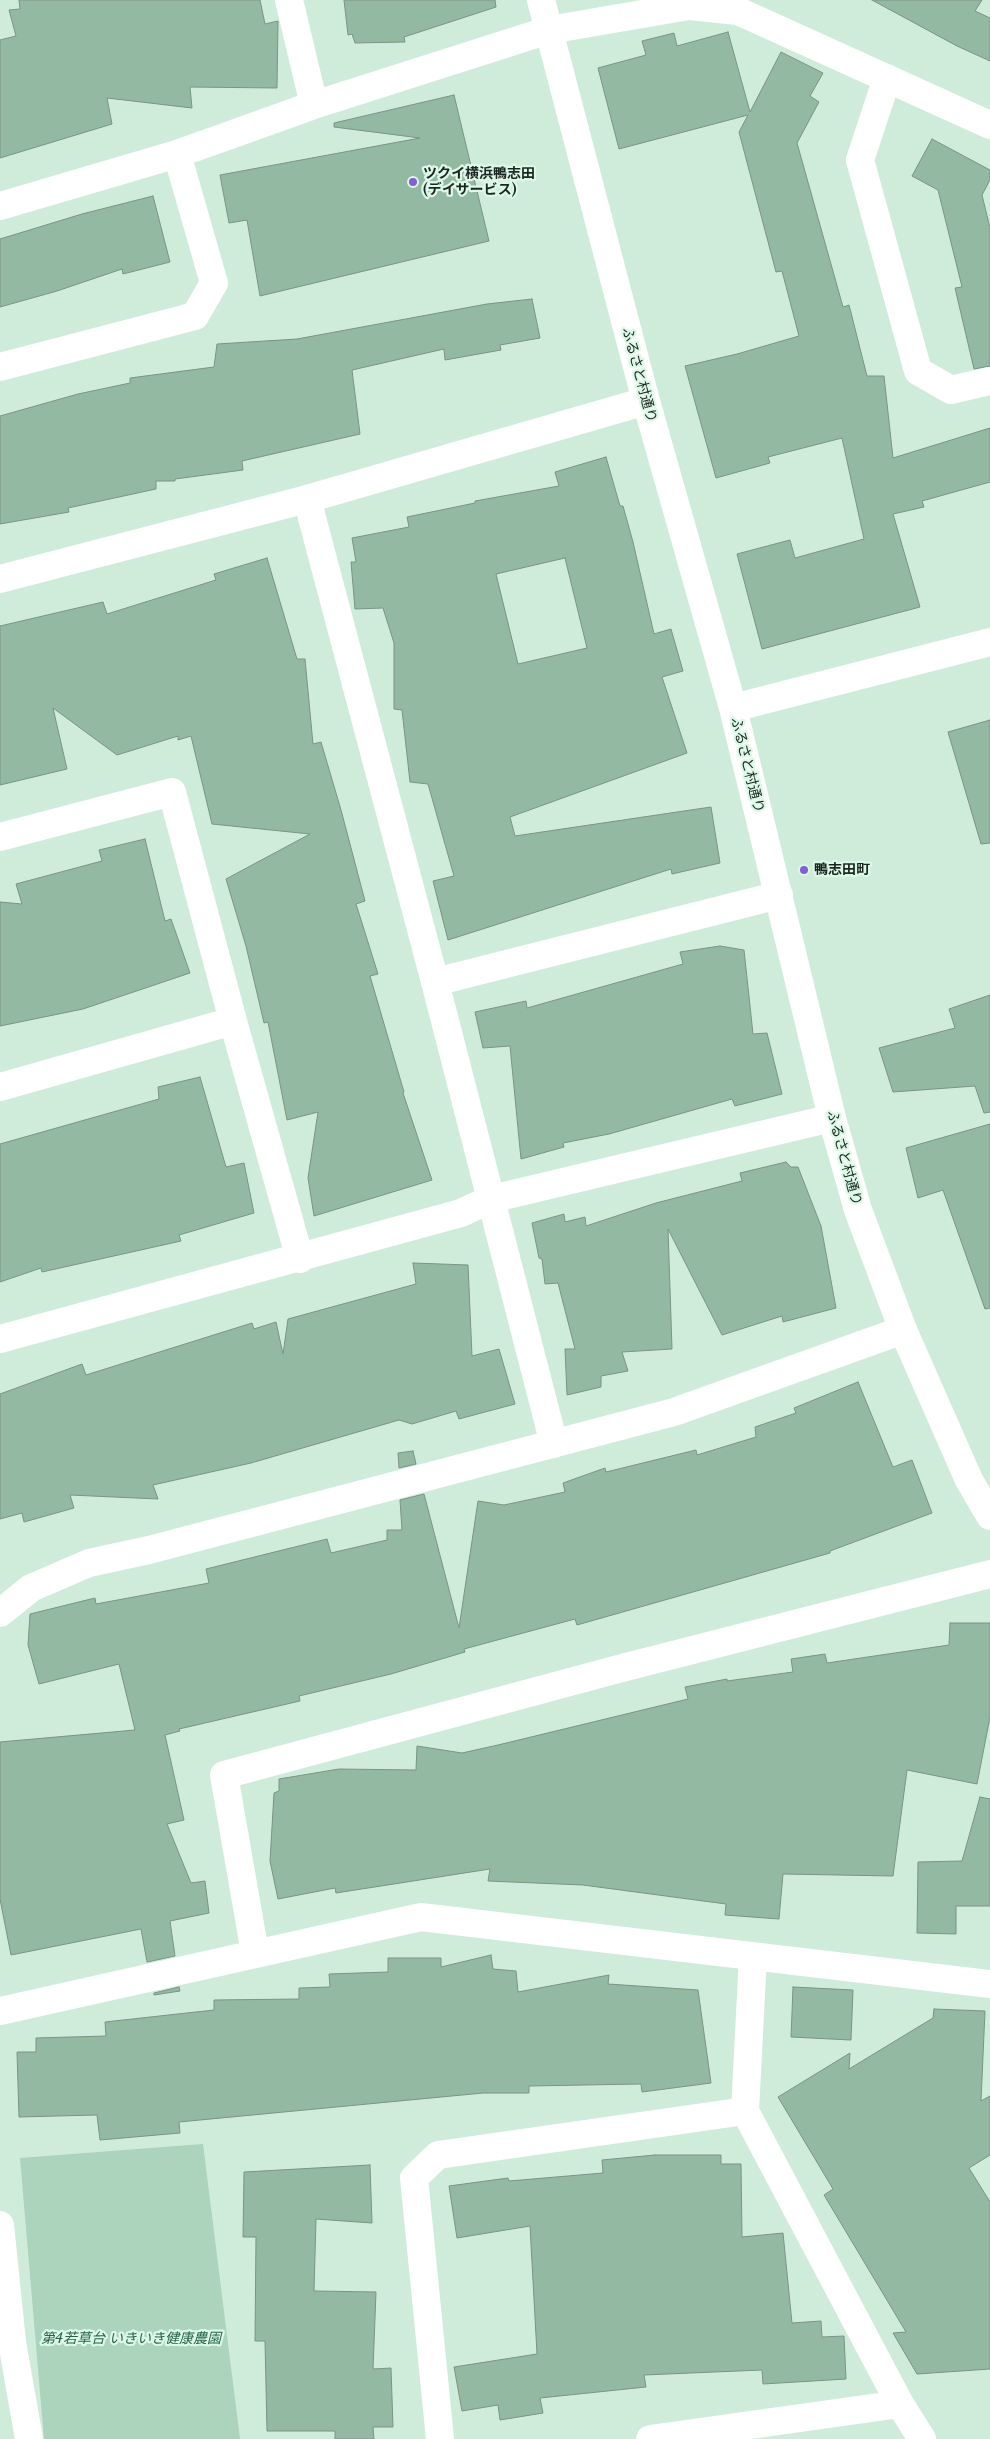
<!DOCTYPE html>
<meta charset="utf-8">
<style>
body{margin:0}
canvas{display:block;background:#cfebda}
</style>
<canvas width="990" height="2439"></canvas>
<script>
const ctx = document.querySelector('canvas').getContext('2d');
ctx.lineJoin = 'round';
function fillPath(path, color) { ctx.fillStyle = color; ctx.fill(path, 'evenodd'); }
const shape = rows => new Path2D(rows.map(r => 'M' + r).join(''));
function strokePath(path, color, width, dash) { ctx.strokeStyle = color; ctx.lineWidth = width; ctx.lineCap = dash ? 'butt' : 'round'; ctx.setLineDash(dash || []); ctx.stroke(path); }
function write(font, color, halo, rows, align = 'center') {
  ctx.font = font + ' "Libre Baskerville","Noto Sans JP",serif'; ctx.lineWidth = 4.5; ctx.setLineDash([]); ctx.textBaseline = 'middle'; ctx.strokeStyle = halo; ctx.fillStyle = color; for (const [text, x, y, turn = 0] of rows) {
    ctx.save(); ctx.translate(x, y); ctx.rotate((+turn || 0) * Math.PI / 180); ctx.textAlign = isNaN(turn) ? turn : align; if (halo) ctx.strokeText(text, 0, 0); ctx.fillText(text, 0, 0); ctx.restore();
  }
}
fillPath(shape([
 [203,2144,240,2439,44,2439,20,2158]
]), '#acd3bc');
const building = shape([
 [19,0,260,0,265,24,278,21,277,88,190,87,192,108,107,98,112,124,0,158,0,40,16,36,9,10,20,9,19,0],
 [344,0,495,0,496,7,404,37,405,42,355,43,352,34,348,35,344,0],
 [872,0,982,0,975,11,990,18,990,61,957,46,872,0],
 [728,32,750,112,781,52,823,73,810,96,819,102,797,143,843,307,849,305,867,376,884,376,893,458,990,428,990,482,922,501,924,507,893,514,920,607,762,649,737,554,790,540,795,558,864,539,842,438,768,457,770,463,716,478,685,366,737,354,799,336,782,271,776,272,739,132,748,115,619,149,598,68,646,55,642,41,674,33,677,46,728,32],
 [454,95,489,241,260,296,247,220,229,223,220,175,420,138,334,127,334,123,454,95],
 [932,139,990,170,990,180,982,195,990,228,990,366,974,369,955,288,962,287,938,190,912,176,932,139],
 [153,196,170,262,123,274,122,269,57,291,0,307,0,239,82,214,153,196],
 [532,299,540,338,500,345,501,350,445,360,444,349,352,370,360,434,242,461,243,470,175,479,175,481,156,481,156,489,68,508,69,512,0,524,0,416,78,394,130,383,130,378,214,367,217,344,297,339,487,304,532,299],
 [606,457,620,506,623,506,633,542,654,634,671,629,683,671,662,677,687,753,510,817,515,836,711,807,720,863,672,874,671,869,448,940,433,881,454,876,428,784,410,782,402,710,394,709,394,643,383,608,355,609,351,562,356,562,352,538,409,527,407,517,475,503,475,501,559,486,555,472,606,457],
 [565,558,587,648,518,664,496,574,565,558],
 [267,558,297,659,305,659,313,744,321,742,341,810,365,901,356,904,378,974,370,976,404,1092,403,1093,432,1180,314,1216,308,1178,318,1112,287,1120,268,1022,264,1023,246,946,226,879,310,834,212,824,191,736,178,740,178,736,117,755,53,708,67,769,0,785,0,626,103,602,107,614,216,580,214,574,267,558],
 [990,720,990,843,981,844,948,732,990,720],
 [145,839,165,921,171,919,190,973,83,1009,0,1026,0,902,22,904,16,884,102,861,99,850,145,839],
 [720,946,744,950,753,1034,767,1033,782,1094,735,1106,732,1099,609,1134,563,1143,564,1147,521,1159,510,1046,483,1048,475,1012,526,1001,527,1008,683,964,680,952,720,946],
 [990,995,990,1112,984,1113,975,1086,893,1092,879,1048,955,1028,949,1009,990,995],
 [200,1077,226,1167,244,1163,254,1213,179,1235,181,1241,42,1272,41,1268,0,1282,0,1144,159,1099,158,1087,200,1077],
 [990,1124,990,1308,985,1309,943,1190,918,1198,906,1148,990,1124],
 [786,1162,791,1167,798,1167,821,1226,836,1308,783,1322,782,1316,722,1335,668,1229,672,1349,622,1352,628,1371,601,1376,601,1387,567,1395,565,1349,575,1349,558,1283,545,1284,542,1259,539,1258,532,1223,564,1214,565,1222,585,1217,586,1226,656,1203,742,1181,740,1173,786,1162],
 [413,1263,468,1265,472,1356,499,1349,515,1404,459,1419,456,1411,412,1424,399,1420,251,1463,153,1485,158,1499,70,1495,74,1508,24,1522,22,1513,0,1519,0,1394,82,1364,86,1375,252,1323,254,1329,276,1322,283,1354,288,1319,416,1284,413,1263],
 [858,1382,893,1467,912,1460,932,1513,830,1551,830,1553,577,1625,575,1619,464,1649,465,1652,391,1674,299,1696,300,1701,179,1729,180,1731,165,1735,184,1820,167,1824,191,1883,205,1881,209,1913,170,1921,175,1956,147,1962,141,1929,11,1955,0,1899,0,1742,135,1730,119,1664,39,1684,28,1645,30,1614,95,1598,96,1604,209,1583,206,1569,327,1539,331,1553,387,1540,387,1530,402,1530,400,1500,424,1494,459,1628,478,1501,504,1505,565,1492,563,1483,605,1468,606,1472,696,1450,697,1455,756,1437,755,1427,796,1413,794,1408,858,1382],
 [413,1451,416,1464,399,1468,398,1453,413,1451],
 [950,1623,990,1623,990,1717,977,1784,907,1770,893,1876,783,1874,779,1919,725,1915,726,1904,583,1885,488,1881,490,1869,336,1893,335,1888,278,1899,270,1861,274,1793,279,1791,279,1779,339,1769,416,1770,417,1746,462,1753,498,1745,688,1699,685,1687,727,1679,727,1681,793,1672,791,1659,825,1654,827,1663,949,1645,950,1623],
 [980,1797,990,1799,990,1906,956,1906,956,1934,917,1933,918,1862,962,1861,980,1797],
 [491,1955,493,1969,516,1971,518,1992,609,1975,608,1984,698,1990,711,2083,642,2092,641,2084,529,2086,529,2093,483,2093,179,2122,180,2133,100,2140,97,2115,19,2117,17,2052,36,2052,36,2038,106,2036,105,2022,214,2010,214,2000,299,1999,299,1988,330,1987,329,1974,388,1972,388,1958,441,1958,441,1967,491,1955],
 [179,1987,180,1991,154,1995,154,1993,179,1987],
 [793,1987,853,1990,851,2040,791,2037,793,1987],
 [934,2009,985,2011,981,2101,990,2096,990,2155,969,2168,990,2202,990,2369,917,2374,893,2333,906,2332,824,2195,833,2189,778,2097,850,2053,849,2069,933,2018,934,2009],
 [655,2155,721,2155,721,2164,741,2164,742,2237,783,2233,792,2323,821,2321,822,2337,844,2336,846,2379,763,2384,762,2370,644,2375,646,2387,540,2398,543,2413,500,2420,498,2405,462,2411,454,2367,537,2354,530,2226,457,2238,449,2186,508,2178,509,2181,603,2173,602,2160,655,2155],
 [370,2165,372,2223,316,2219,314,2291,376,2292,373,2369,391,2368,393,2427,373,2427,374,2439,335,2439,335,2431,267,2431,265,2341,255,2341,256,2237,243,2237,244,2172,370,2165]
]);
fillPath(building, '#94b9a3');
strokePath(building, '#7a9485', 1);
strokePath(shape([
 [289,0,314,105],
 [887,78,860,160,918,371,951,390,990,381],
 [0,206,177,154,314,105,549,30,689,6,738,11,990,125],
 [0,367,195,316,214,283,177,154],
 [307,499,435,982,554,1444],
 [0,837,172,792,233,1021,300,1259],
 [435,982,779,895],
 [0,1087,233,1021],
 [0,1339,461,1213,491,1199,832,1118],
 [0,1613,31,1588,89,1563,149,1550,674,1412,903,1330],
 [255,1953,224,1775,622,1668,990,1574],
 [753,1956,745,2111,900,2404,922,2439],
 [0,2011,421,1917,990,1984],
 [0,2225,12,2342,29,2439],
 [440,2439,414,2178,438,2155,745,2111],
 [650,2439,900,2404]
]), '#fff', 28);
strokePath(shape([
 [541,0,646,401,733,708,832,1118,858,1210,903,1330,969,1480,990,1516],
 [0,579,307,499,646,401],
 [733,708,990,642]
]), '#fff', 28);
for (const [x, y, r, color] of [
 [413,182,5,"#835ed8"],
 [804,870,5,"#835ed8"]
]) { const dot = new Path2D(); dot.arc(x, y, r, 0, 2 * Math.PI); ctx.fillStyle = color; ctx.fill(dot); strokePath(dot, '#dcf8e7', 2); }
write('bold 14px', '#1b2620', '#dcf8e7', [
 ["ツクイ横浜鴨志田",423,174],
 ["(デイサービス)",423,190],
 ["鴨志田町",814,870]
], 'left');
write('14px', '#1b2620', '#dcf8e7', [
 ["ふるさと村通り",639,375,75],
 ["ふるさと村通り",747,765,76],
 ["ふるさと村通り",844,1158,75]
]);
write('italic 14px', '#276547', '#dcf8e7', [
 ["第4若草台 いきいき健康農園",131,2339]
]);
</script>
